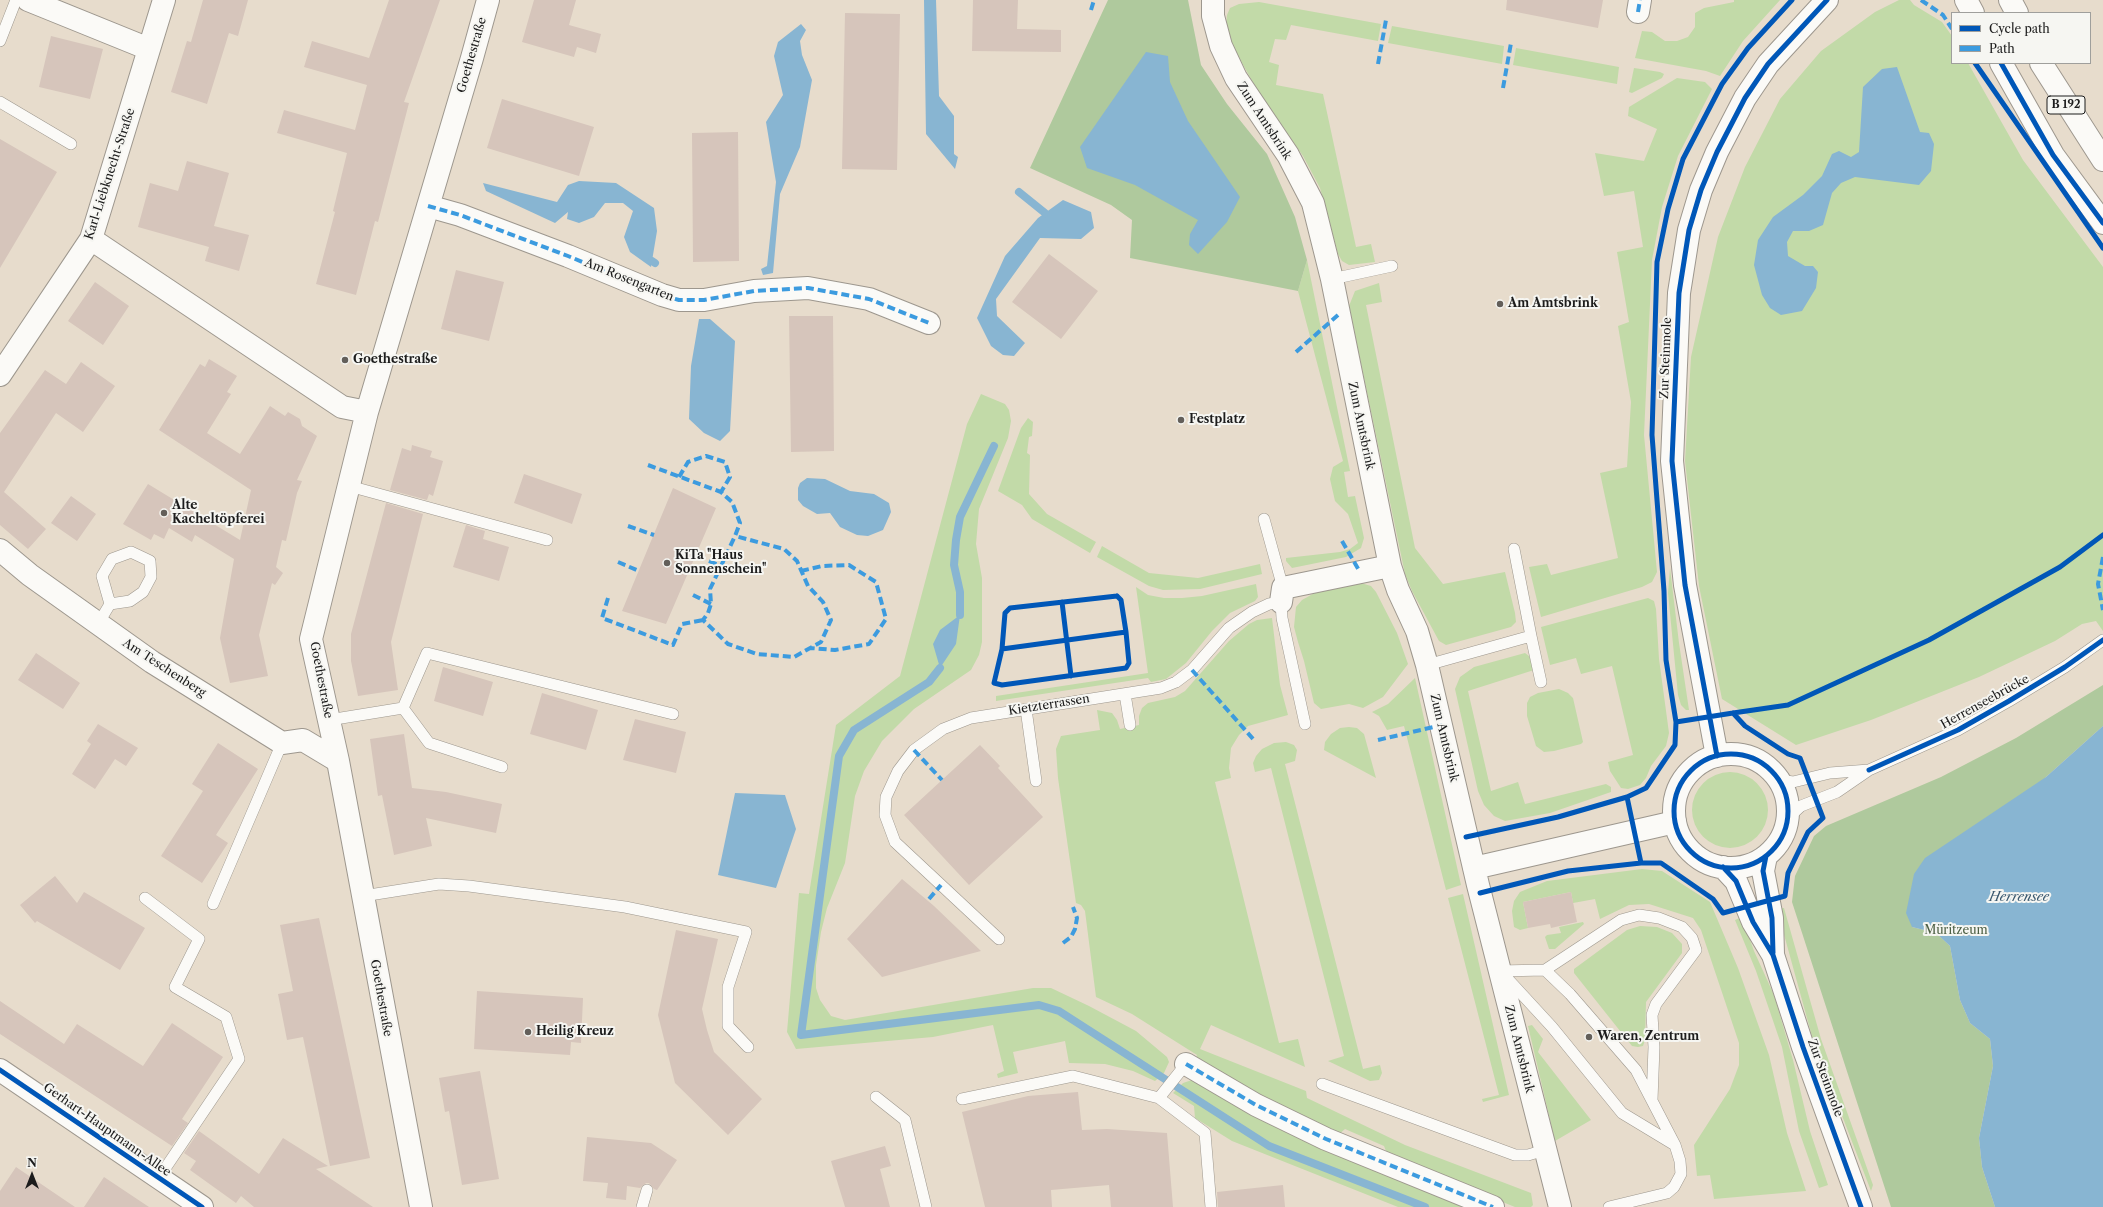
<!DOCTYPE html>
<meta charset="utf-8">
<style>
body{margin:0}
#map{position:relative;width:2103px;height:1207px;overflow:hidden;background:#e7dccc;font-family:"Libre Caslon Text",serif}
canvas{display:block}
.legend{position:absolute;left:1951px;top:12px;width:140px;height:52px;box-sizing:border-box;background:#f6f6f2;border:1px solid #9f9f9c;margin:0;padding:5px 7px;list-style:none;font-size:12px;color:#1c1c1c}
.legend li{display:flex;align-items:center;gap:8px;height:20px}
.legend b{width:20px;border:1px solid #9f9f9c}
.north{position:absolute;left:12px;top:1155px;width:40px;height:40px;-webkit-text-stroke:3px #f6f6f2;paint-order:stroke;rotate:0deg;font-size:11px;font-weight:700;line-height:16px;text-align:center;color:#1c1c1c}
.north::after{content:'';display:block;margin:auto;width:14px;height:18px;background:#1c1c1c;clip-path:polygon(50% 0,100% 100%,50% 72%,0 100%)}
</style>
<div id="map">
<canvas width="2103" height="1207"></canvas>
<ul class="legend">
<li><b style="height:5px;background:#0057b8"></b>Cycle path</li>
<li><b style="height:5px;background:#3c9bdf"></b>Path</li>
</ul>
<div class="north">N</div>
</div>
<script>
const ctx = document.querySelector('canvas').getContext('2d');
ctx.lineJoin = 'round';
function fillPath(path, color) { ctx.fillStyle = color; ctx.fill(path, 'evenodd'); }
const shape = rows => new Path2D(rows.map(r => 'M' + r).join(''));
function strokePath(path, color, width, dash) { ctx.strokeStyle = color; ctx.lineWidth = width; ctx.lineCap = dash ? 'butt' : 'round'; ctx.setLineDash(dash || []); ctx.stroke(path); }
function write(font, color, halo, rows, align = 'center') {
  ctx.font = font + ' "Libre Caslon Text",serif'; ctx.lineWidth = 4; ctx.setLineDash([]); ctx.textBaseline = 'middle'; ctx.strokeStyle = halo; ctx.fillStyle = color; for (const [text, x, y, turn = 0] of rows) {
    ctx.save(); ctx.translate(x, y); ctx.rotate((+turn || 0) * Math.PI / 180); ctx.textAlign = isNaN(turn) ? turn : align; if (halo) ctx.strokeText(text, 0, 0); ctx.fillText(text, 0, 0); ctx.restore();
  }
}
fillPath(shape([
 [1734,0,1780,0,1743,41,1720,76,1706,71,1635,58,1642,31,1652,32,1665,41,1677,41,1688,37,1695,27,1695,13,1704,8,1734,2],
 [1899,0,1910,0,1914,5,1942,22,1952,36,1952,63,1968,63,2023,160,2103,267,2103,631,2096,621,2082,624,2055,641,1979,677,1871,720,1796,745,1722,699,1699,586,1685,461,1691,357,1718,237,1745,167,1780,99,1821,51,1875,12],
 [1259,2,1381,24,1378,41,1291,25,1286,40,1275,39,1269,62,1279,65,1276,85,1323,94,1356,247,1371,244,1375,262,1349,265,1342,261,1338,254,1320,188,1303,156,1256,88,1228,38,1226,26,1227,15,1230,8,1239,4],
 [1392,26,1504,46,1502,64,1388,43],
 [1516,48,1619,67,1617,84,1513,65],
 [1634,68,1660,72,1664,74,1662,78,1632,93,1629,92],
 [1677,78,1705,82,1712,89,1678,156,1662,207,1652,260,1644,435,1657,572,1652,582,1642,587,1541,617,1529,567,1547,564,1551,575,1618,558,1600,473,1627,467,1631,402,1618,326,1629,322,1617,252,1643,247,1634,191,1604,196,1595,153,1644,161,1657,129,1628,116,1629,107],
 [1307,260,1350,471,1344,472,1348,497,1355,496,1364,538,1361,548,1346,557,1292,568,1286,561,1286,558,1340,552,1350,549,1358,543,1348,514,1335,501,1330,479,1333,467,1343,461,1298,291],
 [1379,283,1382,302,1366,305,1415,548,1443,584,1505,572,1515,613,1516,622,1511,627,1446,645,1439,641,1412,591,1405,574,1349,306,1355,291],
 [981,394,1005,404,1009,410,1011,421,1008,438,979,509,976,544,982,578,982,642,979,655,971,670,914,709,882,741,864,771,855,796,845,863,827,908,821,932,816,965,816,988,820,1000,831,1016,845,1020,1033,988,1051,988,1089,1006,1136,1031,1167,1057,1169,1062,1164,1073,1155,1081,1133,1071,1105,1064,1069,1063,1065,1041,1013,1052,1018,1073,998,1078,997,1074,1004,1071,993,1025,933,1037,796,1049,787,1032,799,893,809,894,836,725,900,676,967,424],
 [1028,418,1033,422,1032,436,1029,437,1027,453,1030,455,1029,494,1047,514,1096,542,1090,553,1032,519,1022,505,998,491,1021,428],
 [1102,546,1149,573,1198,578,1260,564,1262,574,1200,589,1163,590,1149,586,1097,557],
 [1670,568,1679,643,1689,710,1686,710,1681,705,1678,695,1668,593],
 [1361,583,1371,586,1376,592,1397,633,1408,664,1383,697,1363,708,1349,704,1321,709,1314,703,1304,661,1298,642,1294,627,1296,607,1302,600,1318,591],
 [1256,584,1258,597,1255,601,1230,613,1212,631,1186,663,1166,679,1151,682,1148,678,996,701,996,696,1148,673,1136,587,1148,595,1164,598,1182,598,1202,596],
 [1648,598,1654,601,1656,609,1659,659,1669,733,1666,746,1651,766,1646,778,1640,785,1628,789,1621,788,1610,771,1608,762,1633,755,1612,666,1581,674,1576,658,1550,665,1541,627],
 [1272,618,1280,685,1288,715,1248,726,1239,735,1231,748,1229,768,1231,778,1215,782,1279,1043,1298,1039,1305,1067,1211,1025,1200,1049,1306,1091,1307,1098,1405,1145,1531,1193,1533,1205,1531,1207,1515,1207,1388,1156,1384,1146,1345,1129,1338,1135,1317,1126,1195,1060,1197,1055,1132,1014,1096,997,1085,911,1081,905,1076,903,1058,778,1056,749,1061,736,1100,730,1097,710,1112,713,1117,720,1120,729,1139,725,1139,716,1142,708,1148,703,1175,697,1185,691,1229,641,1249,624,1257,620],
 [1525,653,1529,656,1534,670,1468,691,1491,791,1518,782,1525,804,1606,784,1611,787,1611,792,1550,813,1505,821,1494,816,1484,805,1478,791,1455,689,1460,677,1474,667],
 [1415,678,1461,885,1446,890,1404,726,1387,730,1379,716,1372,712,1388,704],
 [1559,689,1568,693,1573,698,1583,742,1581,744,1554,751,1544,752,1536,746,1527,716,1527,703,1530,697,1538,693],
 [1349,727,1357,728,1364,734,1376,778,1324,750,1325,742,1331,734,1340,728],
 [1286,742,1294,745,1297,750,1295,761,1285,764,1363,1069,1380,1065,1382,1073,1379,1080,1370,1081,1328,1061,1344,1056,1271,768,1255,772,1253,763,1256,756,1262,749,1274,743],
 '1692 810a38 38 0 1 1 76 0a38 38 0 1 1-76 0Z',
 [1642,869,1662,871,1710,902,1738,968,1769,1055,1787,1133,1806,1191,1714,1199,1710,1175,1697,1176,1694,1145,1730,1089,1739,1065,1739,1043,1701,930,1693,918,1649,904,1629,905,1600,919,1595,899,1573,903,1571,892,1523,902,1528,928,1520,930,1514,927,1512,911,1514,901,1520,892,1547,881],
 [1463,894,1509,1095,1483,1102,1482,1099,1499,1095,1448,898],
 [1784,908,1821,1039,1873,1185,1871,1191,1813,1040,1777,909],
 [1742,917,1754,951,1774,995,1793,1060,1810,1131,1828,1185,1819,1188,1799,1131,1782,1047,1756,971,1735,920],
 [1583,922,1584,924,1555,949,1549,949,1545,937,1547,935,1561,933,1559,927],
 [1640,926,1657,927,1672,933,1682,944,1682,953,1646,1002,1645,1040,1643,1046,1638,1047,1632,1046,1574,973,1574,969,1627,930],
 [1532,1025,1543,1039,1538,1052,1591,1120,1555,1141,1528,1026],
 [1192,1080,1201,1082,1471,1207,1398,1207,1232,1141,1195,1118,1194,1106,1173,1093,1183,1083]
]), '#c2daa8');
fillPath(shape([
 [1108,0,1188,0,1201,65,1227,104,1267,154,1295,217,1307,260,1298,291,1130,258,1132,220,1111,205,1030,168],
 [2103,685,2103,726,2046,777,1912,927,1936,933,1950,946,1960,1000,1970,1023,1990,1039,1993,1066,1979,1138,1982,1167,1995,1207,1891,1207,1792,902,1795,876,1814,836,1826,826,1941,777,2016,738]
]), '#afc99d');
fillPath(shape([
 [924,0,936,0,939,96,954,116,954,154,958,157,955,169,926,134],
 [801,24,806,30,800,41,802,55,812,80,800,147,780,194,773,273,763,275,761,269,767,266,776,182,766,122,783,95,774,56,778,42],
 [1146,52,1168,56,1170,82,1188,121,1240,197,1227,222,1198,254,1189,245,1190,234,1198,220,1135,185,1087,168,1080,147],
 [1897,67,1920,132,1929,133,1934,144,1931,171,1919,185,1855,177,1841,183,1832,193,1823,225,1809,231,1793,231,1787,242,1788,256,1805,266,1813,266,1818,272,1816,288,1802,311,1781,315,1770,308,1762,295,1754,265,1758,240,1773,217,1803,195,1822,176,1832,154,1839,151,1851,157,1859,152,1863,87,1882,69],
 [579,181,616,183,654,208,657,231,651,267,630,252,624,237,633,211,623,203,605,203,594,217,579,223,567,219,568,212,555,223,486,191,483,183,557,202,568,185],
 [1063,200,1091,212,1094,228,1081,239,1040,238,996,299,997,316,1025,343,1014,356,1003,355,991,346,977,318,1005,256,1038,218],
 [699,319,710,319,735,341,730,431,720,441,704,433,689,419,691,366],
 [807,478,825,479,850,491,874,494,889,503,891,512,883,530,868,536,857,535,840,527,830,513,817,514,803,506,798,500,798,488,800,483],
 [960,615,956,644,940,668,933,644,940,630],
 [2103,726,2103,1207,1995,1207,1982,1167,1979,1138,1993,1066,1990,1039,1970,1023,1960,1000,1950,946,1936,933,1912,927,1906,913,1914,874,1925,858,2046,777],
 [735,793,785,795,796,829,776,888,718,875]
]), '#88b5d2');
strokePath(shape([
 [1019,192,1045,213],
 [652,261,655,263],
 [960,615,960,592,954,565,956,540,960,517,994,446],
 [940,668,929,682,854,730,839,756,801,1035,1039,1005,1059,1011,1269,1146,1425,1207]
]), '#88b5d2', 8);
fillPath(shape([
 [203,0,248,0,238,36,229,33,207,104,171,92,187,41,191,42],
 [389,0,440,0,404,102,409,103,378,222,375,221,356,295,316,284,335,212,333,211,347,153,277,133,284,110,355,130,367,85,304,67,312,41,369,58],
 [534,0,576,0,569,25,601,34,596,53,577,47,574,57,522,42],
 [973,0,1018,0,1017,29,1061,30,1061,52,972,51],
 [1507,0,1603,0,1598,28,1506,10],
 [845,13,900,14,897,170,842,169],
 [51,36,103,49,90,99,39,87],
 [502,99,594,127,579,176,487,148],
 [738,132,739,261,693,262,692,133],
 [0,139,57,172,0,268],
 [187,161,229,173,214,226,249,235,239,271,205,261,209,247,138,227,150,183,178,191],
 [1049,254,1098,291,1061,339,1012,302],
 [456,270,504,282,489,341,441,329],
 [95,282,129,306,103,345,68,321],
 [789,316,833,316,834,451,791,452],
 [209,359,237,376,227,392,231,394,207,433,240,454,270,406,285,416,288,412,300,419,302,426,317,436,297,480,302,481,297,493,286,541,282,540,276,567,283,573,275,585,272,583,259,635,268,676,230,683,220,638,234,559,195,535,192,542,169,528,164,539,154,534,151,540,123,524,148,484,240,540,251,490,159,430,200,364,205,367],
 [81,362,115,386,83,432,56,413,4,492,46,529,28,549,0,525,0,433,45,370,66,384],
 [412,445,432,451,430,457,443,461,433,496,429,494,427,500,390,490,402,448,411,451],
 [524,474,582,494,572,524,514,503],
 [673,488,716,508,666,624,622,611],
 [71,496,96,514,77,541,51,523],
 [386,503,423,514,391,642,398,690,358,696,351,661,351,634],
 [466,525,485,531,483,539,509,547,499,581,453,567],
 [36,653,80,683,63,709,18,680],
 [443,667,493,682,483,716,434,701],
 [542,693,598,710,586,750,530,734],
 [635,719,686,732,676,773,623,760],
 [98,724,138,748,126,766,115,759,95,789,72,774,91,744,87,741],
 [404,734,412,788,446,792,502,804,496,833,426,818,432,846,394,855,382,795,378,796,370,739],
 [218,743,258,769,216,835,228,843,202,883,161,856,203,791,192,784],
 [980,745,1000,766,998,768,1043,817,969,885,904,815],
 [55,876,77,903,84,892,145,928,120,970,37,921,35,923,20,905],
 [902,879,934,906,981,951,882,977,847,939],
 [1571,892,1577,922,1551,928,1550,924,1528,928,1523,902],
 [319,918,370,1158,330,1166,303,1037,287,1040,278,994,293,991,280,925],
 [676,930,718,939,702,1009,707,1030,714,1052,762,1099,728,1135,675,1083,658,1015],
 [477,991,583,998,581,1043,571,1042,570,1055,474,1049],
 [0,1001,64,1044,77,1024,143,1066,172,1023,223,1057,182,1119,188,1123,172,1146,0,1034],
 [480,1071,499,1179,462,1185,449,1111,445,1112,439,1078],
 [1078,1092,1082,1130,1107,1129,1167,1133,1173,1207,1111,1207,1109,1185,1051,1190,1052,1207,985,1207,962,1112,1028,1096],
 [199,1131,259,1174,283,1138,328,1166,316,1169,373,1207,254,1207,241,1196,236,1203,190,1170,196,1161,184,1153],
 [587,1137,651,1143,677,1160,657,1190,654,1189,649,1183,646,1183,640,1188,627,1186,626,1200,606,1198,608,1183,583,1181],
 [885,1146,891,1166,880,1169,890,1207,845,1207,831,1161],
 [16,1167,75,1207,0,1207,0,1191],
 [104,1177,149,1207,84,1207],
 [1283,1185,1285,1207,1218,1207,1217,1192]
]), '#d6c5bb');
const service = shape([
 [0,41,16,0],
 [0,102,71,144],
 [1332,279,1392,266],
 [349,486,547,540],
 [1264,519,1283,588],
 [98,624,110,604,102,576,112,559,131,552,150,561,151,577,143,592,130,601,110,604],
 [1531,636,1541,682],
 [1427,665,1531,636,1514,549],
 [1125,694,1130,725],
 [1026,709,1036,781],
 [329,720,403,708],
 [502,767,429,743,403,708,427,653,673,714],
 [1779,780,1793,782,1830,773,1869,770],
 [1788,818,1801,806,1837,792,1869,770,1958,730,2009,701,2065,667,2103,640],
 [363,896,439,884,469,886,625,907,746,932,728,987,728,1026,748,1047],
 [145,898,199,939,175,987,226,1017,239,1059,158,1179],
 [213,904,282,743],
 [999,939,895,842,885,815,886,797,898,771,914,750,943,729,971,718,1161,688,1176,682,1192,670,1229,628,1252,612,1269,604,1281,602,1282,618,1305,724],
 [1545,970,1621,920,1639,915,1659,918,1682,927,1692,938,1696,950,1656,1004,1652,1015,1654,1047,1652,1100],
 [1500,971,1545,970,1570,994,1636,1070,1675,1145,1680,1161,1681,1174,1674,1187,1667,1193,1609,1207],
 [1506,977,1552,1027,1622,1113,1675,1145],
 [1322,1084,1515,1155,1528,1155,1545,1150],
 [876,1097,905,1120,926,1207],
 [1159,1098,1186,1064],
 [962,1099,1073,1076,1159,1098,1205,1133,1211,1207],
 [642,1207,647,1190]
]);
const minor = shape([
 [28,0,149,49],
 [1213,0,1213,16,1221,46,1236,78,1288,155,1313,203,1332,279,1390,566,1398,590,1417,631,1427,665,1478,885,1560,1207],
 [1638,12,1640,0],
 [428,206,460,215,568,256,662,295,679,300,704,300,754,291,808,288,869,299,929,323],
 [91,239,342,407,367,412],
 [0,375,91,239,164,0],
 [0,550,30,575,152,662,282,743,303,740,338,761],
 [1281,602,1283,588,1390,566],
 [1474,868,1675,822],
 [1186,1064,1256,1105,1326,1139,1493,1207],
 [0,1070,202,1207],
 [421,1207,338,761,311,639,367,412,472,58,488,0]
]);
const tertiary = shape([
 '1674 811a57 57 0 1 1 114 0a57 57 0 1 1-114 0Z',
 [1717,756,1685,585,1672,461,1679,293,1689,230,1701,190,1717,152,1745,98,1768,64,1827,0],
 [1766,856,1763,871,1772,918,1773,954],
 [1723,867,1736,881,1753,922,1773,955,1803,1047,1861,1207]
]);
const primary = shape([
 [1966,0,1973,13],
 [2010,0,2017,13],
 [2001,63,2053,155,2103,223],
 [2041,63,2103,160]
]);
strokePath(service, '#9d978e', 12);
strokePath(minor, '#9d978e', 24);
strokePath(tertiary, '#9d978e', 24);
strokePath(primary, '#9d978e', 24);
strokePath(service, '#fbfaf7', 11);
strokePath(minor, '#fbfaf7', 22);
strokePath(tertiary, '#fbfaf7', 22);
strokePath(primary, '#fbfaf7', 22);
strokePath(shape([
 [1921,0,1943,15,1952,29],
 [1091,10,1094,0],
 [1638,12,1640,0],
 [1378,64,1386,20],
 [1503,88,1511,43],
 [428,206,460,215,568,256,662,295,679,300,704,300,754,291,808,288,869,299,929,323],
 [1296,352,1338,315],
 [648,465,721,492,732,502,740,523,735,536,721,566,710,589,711,604,708,613,703,620,728,644,757,654,794,657,821,642,831,620,823,602,808,586,797,561,784,549,735,536],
 [679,477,688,462,706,456,725,462,730,477,721,492],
 [628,526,654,535],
 [1342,541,1360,572],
 [2103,557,2098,584,2103,610],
 [709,561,721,566],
 [618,562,639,571],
 [801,571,822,566,849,565,876,582,886,619,869,644,835,650,810,648],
 [693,595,711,604],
 [608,598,602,618,673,645,682,624,703,620],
 [1192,670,1254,740],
 [1378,740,1442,725],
 [914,750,942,780],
 [929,899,941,885],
 [1063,943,1071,937,1075,929,1077,918,1073,907],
 [1186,1064,1256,1105,1326,1139,1493,1207]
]), '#3c9bdf', 4, [8, 4]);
strokePath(shape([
 [1975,63,2103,248],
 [2001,63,2053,155,2103,223],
 [1117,596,1121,600,1126,632,1129,663,1126,668,1002,685,994,683,1002,649,1005,613,1010,608,1117,596],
 [1062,602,1071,676],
 [1002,649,1126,632],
 [1733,713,1745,726,1788,754,1800,758,1823,818,1808,832,1788,873,1785,896,1723,913,1713,899,1661,863,1641,863,1627,797,1646,788,1675,745,1676,722,1733,713,1788,705,1929,640,2060,567,2103,535],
 [1676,722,1666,660,1664,591,1652,435,1657,262,1668,209,1683,159,1722,84,1748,48,1792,0],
 '1674 811a57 57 0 1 1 114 0a57 57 0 1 1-114 0Z',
 [1717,756,1685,585,1672,461,1679,293,1689,230,1701,190,1717,152,1745,98,1768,64,1827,0],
 [1869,770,1958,730,2009,701,2065,667,2103,640],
 [1466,837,1558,817,1627,797],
 [1766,856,1763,871,1772,918,1773,953],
 [1723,867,1736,881,1753,922,1773,955,1803,1047,1861,1207],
 [1480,893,1568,871,1641,863],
 [0,1070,202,1207]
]), '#0057b8', 5);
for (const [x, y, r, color] of [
 [1500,304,4,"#635f5a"],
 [345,360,4,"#635f5a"],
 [1181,420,4,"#635f5a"],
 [164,513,4,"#635f5a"],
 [667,563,4,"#635f5a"],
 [528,1032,4,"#635f5a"],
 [1589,1037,4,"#635f5a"]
]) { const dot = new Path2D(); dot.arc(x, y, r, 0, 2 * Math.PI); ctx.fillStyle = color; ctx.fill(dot); strokePath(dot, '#f6f6f2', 1.5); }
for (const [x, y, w] of [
 [2066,105,38]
]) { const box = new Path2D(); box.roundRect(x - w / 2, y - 9, w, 18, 3); ctx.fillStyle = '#f6f6f2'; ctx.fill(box); strokePath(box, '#1c1c1c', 1); }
write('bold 11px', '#1c1c1c', null, [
 ["B 192",2066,105]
]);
write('12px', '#1c1c1c', '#f6f6f2', [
 ["Goethestraße",472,55,-74],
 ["Zum Amtsbrink",1264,121,57],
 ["Karl-Liebknecht-Straße",110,174,-72],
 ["Am Rosengarten",629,280,22],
 ["Zur Steinmole",1666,358,-88],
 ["Zum Amtsbrink",1361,426,78],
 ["Am Teschenberg",164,668,33],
 ["Goethestraße",321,680,79],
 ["Herrenseebrücke",1985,702,-29],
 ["Kietzterrassen",1049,705,-9],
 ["Zum Amtsbrink",1444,738,77],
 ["Goethestraße",381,998,80],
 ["Zum Amtsbrink",1519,1049,76],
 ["Zur Steinmole",1825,1078,70],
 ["Gerhart-Hauptmann-Allee",107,1130,35]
]);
write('bold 12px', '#1c1c1c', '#f6f6f2', [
 ["Am Amtsbrink",1508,304],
 ["Goethestraße",353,360],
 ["Festplatz",1189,420],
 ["Alte",172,506],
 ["Kacheltöpferei",172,520],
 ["KiTa \"Haus",675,556],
 ["Sonnenschein\"",675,570],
 ["Heilig Kreuz",536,1032],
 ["Waren, Zentrum",1597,1037]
], 'left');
write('12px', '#4b5e42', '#f6f6f2', [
 ["Müritzeum",1956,931]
]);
write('italic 13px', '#3b596f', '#f6f6f2', [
 ["Herrensee",2019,897]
]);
</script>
